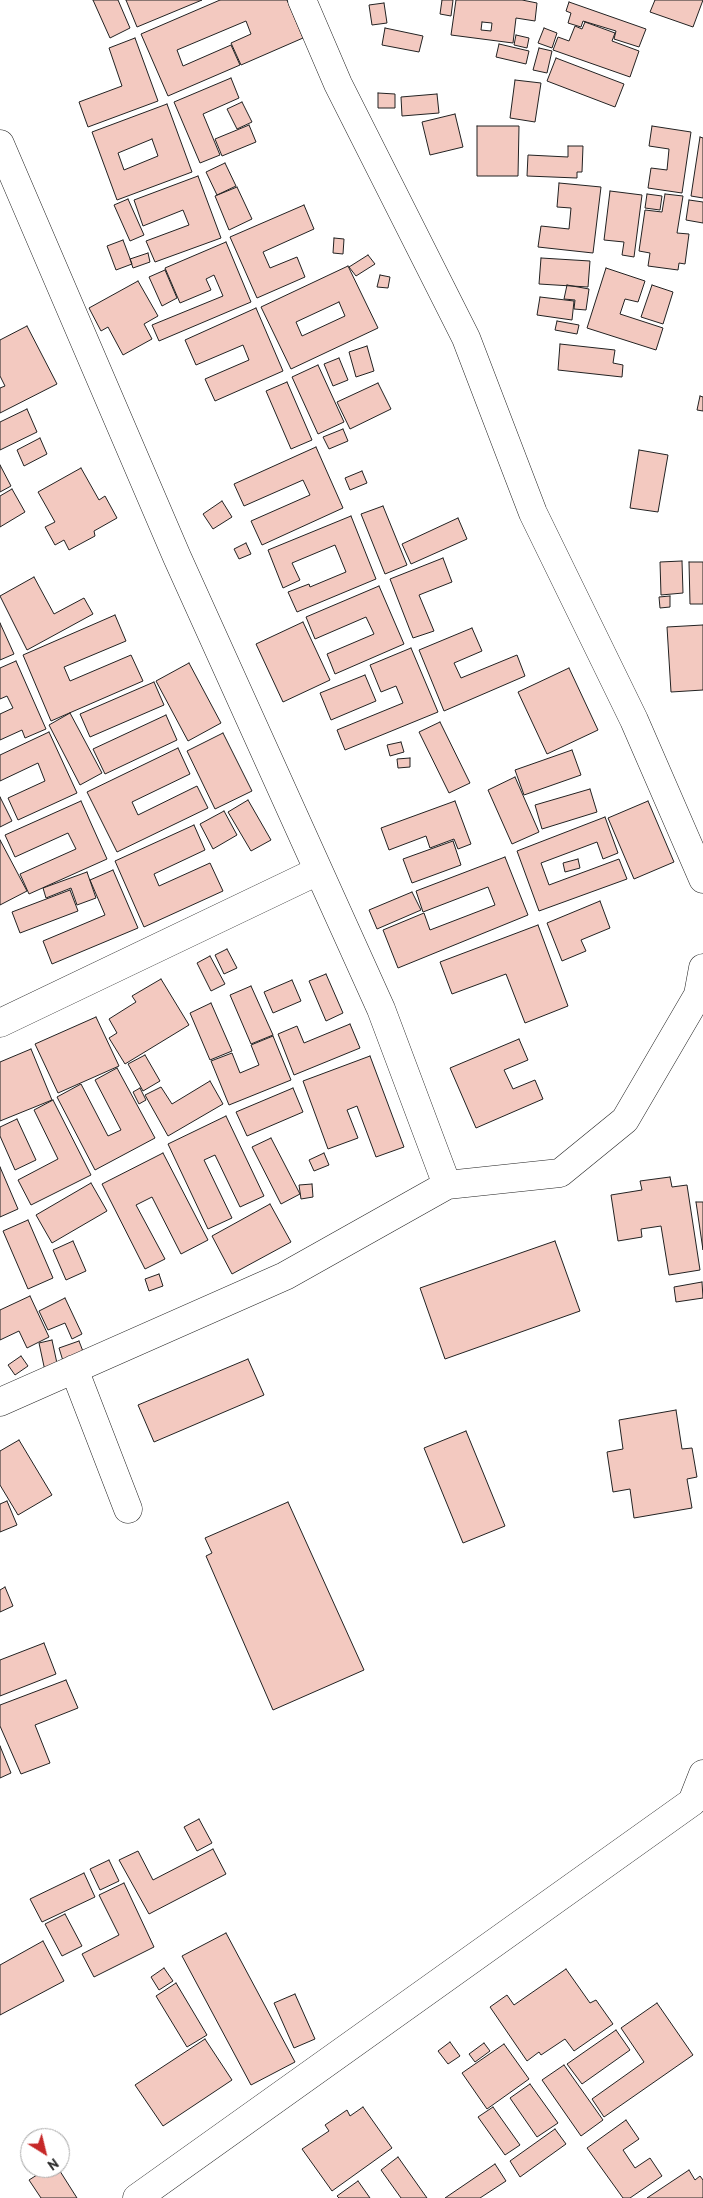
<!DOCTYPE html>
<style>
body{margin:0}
#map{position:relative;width:703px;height:2198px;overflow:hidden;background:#fff;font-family:"PT Sans",sans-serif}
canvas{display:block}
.north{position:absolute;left:20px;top:2128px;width:50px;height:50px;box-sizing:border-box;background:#fff;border:1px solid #a7a7a7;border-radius:50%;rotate:144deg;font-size:14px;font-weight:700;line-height:20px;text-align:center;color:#222}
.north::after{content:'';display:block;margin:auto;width:18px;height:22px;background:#c62828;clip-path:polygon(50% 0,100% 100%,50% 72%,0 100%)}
</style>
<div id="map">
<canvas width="703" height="2198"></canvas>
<div class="north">N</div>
</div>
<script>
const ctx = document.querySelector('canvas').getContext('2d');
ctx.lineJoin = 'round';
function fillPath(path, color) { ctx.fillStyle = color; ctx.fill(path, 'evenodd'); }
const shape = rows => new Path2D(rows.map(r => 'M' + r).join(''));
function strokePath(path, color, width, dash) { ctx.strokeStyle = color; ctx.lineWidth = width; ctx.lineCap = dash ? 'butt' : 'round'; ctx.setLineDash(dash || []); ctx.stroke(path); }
const building = shape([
 [93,0,118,0,130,28,110,38,93,0],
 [126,0,202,0,137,27,126,0],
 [220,0,287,0,303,38,241,65,231,43,251,34,246,21,177,50,183,66,231,45,240,65,168,96,141,34,220,0],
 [442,0,453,0,451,16,440,14,442,0],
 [456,0,522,0,537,3,535,21,516,18,513,43,451,35,456,0],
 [482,22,492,23,491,31,481,30,482,22],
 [655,0,703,0,693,27,650,12,655,0],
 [569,2,646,29,639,47,614,39,616,31,583,21,581,27,568,23,571,13,566,11,569,2],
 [384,3,387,23,372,25,369,5,384,3],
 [585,22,615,33,612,41,639,51,630,77,553,50,558,37,569,41,575,26,582,29,585,22],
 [385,28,423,36,419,52,382,45,385,28],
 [544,28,557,33,552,48,538,43,544,28],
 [516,35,529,38,527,48,514,45,516,35],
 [135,38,158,101,88,127,79,102,122,86,109,48,135,38],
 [499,44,529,51,526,64,496,57,499,44],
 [539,48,552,51,547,73,533,70,539,48],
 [556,58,624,84,615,107,547,81,556,58],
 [231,78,239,98,203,114,220,155,200,163,174,102,231,78],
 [515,80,541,83,535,122,510,118,515,80],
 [378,93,395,94,395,108,378,108,378,93],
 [437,94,439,113,402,116,401,97,437,94],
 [242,102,252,122,237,129,227,109,242,102],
 [167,104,192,172,117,200,92,132,167,104],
 [152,139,158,156,124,170,118,153,152,139],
 [455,114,463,147,430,155,422,122,455,114],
 [249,125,256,142,222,156,215,139,249,125],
 [477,126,519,126,518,176,477,176,477,126],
 [652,126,691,132,682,193,648,188,651,168,667,170,669,149,649,146,652,126],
 [700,137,703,138,703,198,691,196,700,137],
 [568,146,583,146,582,172,577,172,577,178,527,176,528,155,568,157,568,146],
 [225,163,236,186,217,195,206,172,225,163],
 [198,176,221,238,155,262,146,241,189,225,183,210,143,226,134,200,198,176],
 [559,183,601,187,593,253,538,247,541,226,569,229,571,208,557,207,559,183],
 [237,187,252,219,229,230,215,196,237,187],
 [610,191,642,195,634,257,622,255,624,242,604,240,610,191],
 [647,194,662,196,660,210,645,208,647,194],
 [665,194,683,196,677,233,689,234,685,264,679,263,678,270,648,266,650,253,639,251,645,210,662,212,665,194],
 [128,199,144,235,130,241,114,205,128,199],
 [689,200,703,202,703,223,686,220,689,200],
 [304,205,314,229,263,252,270,268,297,257,305,277,257,298,230,237,304,205],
 [334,238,344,239,343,254,333,253,334,238],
 [123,240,132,264,116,270,107,246,123,240],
 [226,242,251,302,159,341,152,325,223,296,214,275,206,279,211,290,180,303,165,268,226,242],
 [148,253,150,262,133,268,130,259,148,253],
 [368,255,375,264,356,276,349,267,368,255],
 [541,258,590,261,588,287,539,284,541,258],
 [348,266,378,328,291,369,261,307,348,266],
 [339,302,345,316,302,336,296,322,339,302],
 [606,268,645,281,638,302,625,299,620,314,663,328,656,350,587,328,606,268],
 [165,270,177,298,162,306,149,277,165,270],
 [380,275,390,277,388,288,377,287,380,275],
 [138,281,158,316,144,324,152,339,123,355,108,327,101,331,89,308,138,281],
 [567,285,589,289,586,310,574,309,575,300,564,299,567,285],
 [652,285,673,292,663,324,641,317,652,285],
 [540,297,574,301,572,320,537,315,540,297],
 [256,308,283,371,215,401,205,379,249,360,243,345,196,365,185,340,256,308],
 [557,321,579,325,577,334,555,330,557,321],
 [27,326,57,384,0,413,0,388,5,386,0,376,0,340,27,326],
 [560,344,615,350,613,363,623,365,622,377,558,370,560,344],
 [367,346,374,371,356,377,349,352,367,346],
 [339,358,348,380,333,386,324,364,339,358],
 [318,365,344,422,318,434,292,377,318,365],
 [287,382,312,440,291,449,266,391,287,382],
 [378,383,391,409,350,429,337,402,378,383],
 [700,396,703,397,703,411,697,410,700,396],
 [27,409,37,432,0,450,0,422,27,409],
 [343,429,348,441,329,449,323,437,343,429],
 [40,438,47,454,24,466,17,450,40,438],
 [316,447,343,508,262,545,251,521,310,495,303,480,244,506,234,484,316,447],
 [639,450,668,455,658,512,630,508,639,450],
 [0,465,11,486,0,492,0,465],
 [81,468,99,500,105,496,117,518,94,531,95,536,69,550,64,540,55,545,45,527,55,522,38,492,81,468],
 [362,471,367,483,350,490,345,478,362,471],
 [12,489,25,512,0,527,0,496,12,489],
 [222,501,232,517,213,529,203,514,222,501],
 [383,506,407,565,385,574,361,514,383,506],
 [351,516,376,579,297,612,288,592,309,584,310,587,346,572,335,545,292,563,300,580,283,588,268,550,351,516],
 [458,518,467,539,411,564,402,544,458,518],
 [246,543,251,554,239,559,234,549,246,543],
 [443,558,452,582,419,595,434,631,413,638,390,579,443,558],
 [682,561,683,593,661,595,660,562,682,561],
 [689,562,703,562,703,604,690,604,689,562],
 [34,577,54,614,84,598,93,614,27,650,0,596,34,577],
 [379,586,404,644,335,674,327,654,374,634,366,617,315,639,306,617,379,586],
 [670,596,670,607,660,608,659,597,670,596],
 [115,615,126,641,64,667,70,681,131,655,143,681,51,721,23,655,115,615],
 [303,622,330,680,283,702,256,644,303,622],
 [0,623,14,654,0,660,0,623],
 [703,625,703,690,671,692,667,627,703,625],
 [472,628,482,651,454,663,461,678,517,655,525,676,444,711,419,650,472,628],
 [411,648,438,712,345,750,337,730,403,703,396,686,381,692,370,665,411,648],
 [16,661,46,729,25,738,22,730,0,740,0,714,13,708,7,696,0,699,0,668,16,661],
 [189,663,221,723,188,741,156,681,189,663],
 [569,668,598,730,547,754,518,692,569,668],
 [365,675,376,701,331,720,320,693,365,675],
 [154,682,164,705,90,737,80,714,154,682],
 [70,713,102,773,80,785,49,725,70,713],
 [166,715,177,740,105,774,93,749,166,715],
 [440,722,470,783,449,793,419,732,440,722],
 [49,732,77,793,18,820,8,798,45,781,38,763,0,781,0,755,49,732],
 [223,733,252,791,215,809,187,751,223,733],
 [401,742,404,752,390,756,387,745,401,742],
 [178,748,190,774,132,802,138,815,197,786,208,808,117,852,87,792,178,748],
 [572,750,581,775,524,795,515,770,572,750],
 [410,758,410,767,398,768,397,759,410,758],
 [515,777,539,832,512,844,488,790,515,777],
 [590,789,597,812,542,829,535,805,590,789],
 [0,797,12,821,0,827,0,797],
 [248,800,271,840,251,851,228,812,248,800],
 [81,801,107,859,29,894,20,874,76,849,68,833,15,857,5,835,81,801],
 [455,801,471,844,458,849,454,839,430,848,426,836,389,850,381,828,455,801],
 [648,801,674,862,634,879,608,818,648,801],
 [224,811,237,835,213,849,200,824,224,811],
 [605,817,618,853,603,859,597,842,541,863,549,885,619,859,627,879,539,911,517,851,605,817],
 [194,825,205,850,154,874,159,886,210,863,223,891,144,927,115,861,194,825],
 [0,840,27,891,0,905,0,840],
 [453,841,461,865,412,883,403,859,453,841],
 [505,857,528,915,398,968,383,930,424,913,430,930,495,905,488,887,423,912,416,891,505,857],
 [578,859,580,868,565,872,563,863,578,859],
 [113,870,138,928,52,964,43,941,105,915,90,880,113,870],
 [87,872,96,898,77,905,71,888,46,898,43,888,87,872],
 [70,890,78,911,20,933,12,912,70,890],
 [412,892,421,910,377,929,369,910,412,892],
 [600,901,610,928,581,940,586,951,562,961,547,923,600,901],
 [538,925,568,1006,525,1023,506,974,452,994,440,962,538,925],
 [227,949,237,968,224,974,215,955,227,949],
 [210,956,225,984,211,991,197,963,210,956],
 [326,974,343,1013,326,1021,309,981,326,974],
 [161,979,189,1025,125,1064,109,1038,117,1033,109,1019,136,1002,132,996,161,979],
 [292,980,301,1001,273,1013,264,992,292,980],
 [251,986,273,1035,251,1044,230,995,251,986],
 [211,1003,232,1051,210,1060,190,1013,211,1003],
 [96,1017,119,1066,58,1093,35,1044,96,1017],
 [350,1024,360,1048,294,1075,278,1034,297,1026,304,1043,350,1024],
 [273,1036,291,1080,229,1105,211,1061,232,1053,240,1073,259,1065,251,1045,273,1036],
 [519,1039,528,1060,504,1070,513,1089,535,1080,543,1099,476,1128,450,1068,519,1039],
 [31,1049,52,1100,0,1121,0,1062,31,1049],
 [145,1055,160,1081,143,1091,128,1064,145,1055],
 [370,1056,404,1147,376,1157,357,1106,347,1110,358,1138,328,1149,303,1081,370,1056],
 [117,1068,155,1138,95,1170,57,1097,81,1084,108,1136,121,1130,95,1080,117,1068],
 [210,1081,223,1104,168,1136,145,1095,161,1087,172,1104,210,1081],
 [140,1088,146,1100,139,1104,133,1092,140,1088],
 [293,1088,303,1112,247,1136,236,1112,293,1088],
 [53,1100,91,1175,31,1205,18,1180,58,1159,34,1110,53,1100],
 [226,1116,264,1196,240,1207,215,1155,204,1160,232,1218,208,1229,168,1144,226,1116],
 [17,1119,36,1160,15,1170,0,1136,0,1127,17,1119],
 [271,1138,300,1194,281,1204,252,1147,271,1138],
 [163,1153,208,1240,181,1254,152,1197,136,1205,165,1259,145,1269,102,1184,163,1153],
 [324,1153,329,1165,314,1171,309,1160,324,1153],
 [0,1167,18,1209,0,1217,0,1167],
 [670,1177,672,1187,687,1185,700,1270,669,1275,661,1226,641,1229,642,1237,618,1241,611,1195,642,1190,640,1181,670,1177],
 [91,1183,107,1211,52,1243,36,1215,91,1183],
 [312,1184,313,1197,301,1199,299,1185,312,1184],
 [696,1202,703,1202,703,1250,696,1202],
 [270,1204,291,1242,232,1274,212,1236,270,1204],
 [28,1220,53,1278,28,1289,3,1231,28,1220],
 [73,1241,86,1271,66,1280,53,1250,73,1241],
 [555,1241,580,1311,445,1359,420,1288,555,1241],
 [159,1274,163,1286,149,1291,145,1279,159,1274],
 [702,1282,703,1298,676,1302,674,1287,702,1282],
 [30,1296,49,1337,27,1348,19,1331,0,1340,0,1310,30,1296],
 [65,1298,82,1334,72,1339,65,1323,48,1330,39,1311,65,1298],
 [52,1340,58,1368,45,1371,39,1343,52,1340],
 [79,1341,84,1354,63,1361,59,1348,79,1341],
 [21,1356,28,1366,15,1375,8,1365,21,1356],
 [248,1359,264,1395,154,1442,138,1405,248,1359],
 [676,1410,682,1449,692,1448,697,1477,687,1479,692,1508,634,1518,630,1489,613,1492,607,1452,623,1449,619,1420,676,1410],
 [466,1431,505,1526,463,1543,424,1448,466,1431],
 [19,1440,52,1495,18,1515,0,1485,0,1451,19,1440],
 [7,1501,17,1525,0,1532,0,1504,7,1501],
 [288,1502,364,1670,273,1710,206,1556,212,1553,205,1538,288,1502],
 [5,1587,13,1606,0,1612,0,1590,5,1587],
 [44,1643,56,1674,0,1696,0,1660,44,1643],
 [66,1680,78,1708,35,1725,50,1763,21,1774,0,1726,0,1705,66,1680],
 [0,1746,11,1773,0,1778,0,1746],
 [199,1819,212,1843,197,1851,184,1827,199,1819],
 [213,1849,226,1874,149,1914,119,1860,138,1851,153,1880,213,1849],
 [109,1860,119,1881,100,1890,90,1869,109,1860],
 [84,1873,95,1897,42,1922,30,1899,84,1873],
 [124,1883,154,1947,94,1977,82,1954,119,1935,99,1895,124,1883],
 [65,1914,82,1946,62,1956,45,1924,65,1914],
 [226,1933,295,2062,251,2085,182,1956,226,1933],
 [43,1941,64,1981,0,2015,0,1965,43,1941],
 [164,1968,173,1981,159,1990,151,1977,164,1968],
 [566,1969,590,2003,596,2000,613,2024,574,2051,565,2039,541,2055,539,2052,527,2061,490,2007,507,1995,514,2005,566,1969],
 [176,1983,207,2035,187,2047,156,1996,176,1983],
 [295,1994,315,2039,294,2048,274,2003,295,1994],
 [657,2003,693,2055,604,2117,592,2099,644,2062,621,2028,657,2003],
 [616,2030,630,2050,582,2084,567,2064,616,2030],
 [205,2039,232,2080,163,2126,135,2085,205,2039],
 [450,2042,460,2056,448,2064,438,2051,450,2042],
 [484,2043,490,2051,475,2062,469,2054,484,2043],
 [504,2044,529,2079,487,2109,462,2073,504,2044],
 [564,2065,603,2120,581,2136,542,2080,564,2065],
 [530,2084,558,2123,537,2137,510,2098,530,2084],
 [363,2107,392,2148,332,2191,302,2149,329,2131,325,2125,347,2110,350,2116,363,2107],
 [493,2107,520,2145,505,2155,478,2117,493,2107],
 [626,2120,639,2139,623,2150,635,2168,650,2158,662,2176,630,2198,623,2198,587,2148,626,2120],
 [555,2129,566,2144,520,2177,510,2161,555,2129],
 [398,2157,427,2198,401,2198,381,2170,398,2157],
 [495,2164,506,2181,480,2198,445,2198,495,2164],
 [48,2168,58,2168,77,2198,41,2198,29,2180,48,2168],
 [689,2170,695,2180,700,2176,703,2180,703,2198,647,2198,689,2170],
 [358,2181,370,2198,339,2198,337,2196,358,2181]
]);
fillPath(building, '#f3c9c0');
strokePath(building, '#222', 1);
const minor = shape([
 [302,0,338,84,466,338,533,513,634,720,703,879],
 [0,144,177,557,381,1009,447,1185],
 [0,1023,318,871],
 [74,1369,128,1509],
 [0,1402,285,1276,447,1185,560,1173,625,1120,698,995,703,968],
 [137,2198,692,1802,703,1774]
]);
strokePath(minor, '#222', 29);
strokePath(minor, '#fff', 28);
</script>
